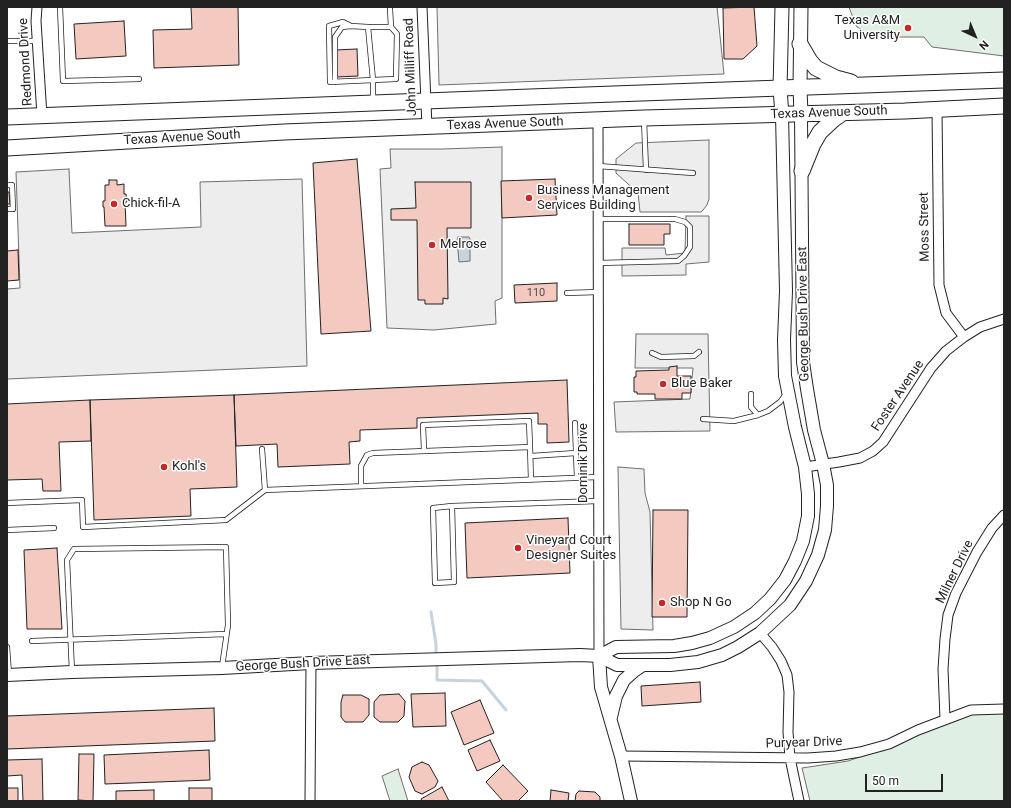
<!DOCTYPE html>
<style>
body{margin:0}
#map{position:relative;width:1011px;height:808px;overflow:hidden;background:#fff;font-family:Roboto,sans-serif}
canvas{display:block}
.frame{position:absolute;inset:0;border:8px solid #222;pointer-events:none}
.north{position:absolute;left:955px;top:16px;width:40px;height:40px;-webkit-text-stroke:3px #fff;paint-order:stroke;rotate:136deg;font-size:11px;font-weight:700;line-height:16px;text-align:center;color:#222}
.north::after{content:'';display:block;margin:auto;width:14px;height:18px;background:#222;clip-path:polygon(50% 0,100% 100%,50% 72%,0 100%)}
.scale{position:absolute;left:865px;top:774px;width:78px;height:18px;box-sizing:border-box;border:2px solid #222;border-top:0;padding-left:5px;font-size:12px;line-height:14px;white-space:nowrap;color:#222;-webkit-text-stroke:3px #fff;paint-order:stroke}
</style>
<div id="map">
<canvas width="1011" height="808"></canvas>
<div class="frame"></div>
<div class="north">N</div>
<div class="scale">50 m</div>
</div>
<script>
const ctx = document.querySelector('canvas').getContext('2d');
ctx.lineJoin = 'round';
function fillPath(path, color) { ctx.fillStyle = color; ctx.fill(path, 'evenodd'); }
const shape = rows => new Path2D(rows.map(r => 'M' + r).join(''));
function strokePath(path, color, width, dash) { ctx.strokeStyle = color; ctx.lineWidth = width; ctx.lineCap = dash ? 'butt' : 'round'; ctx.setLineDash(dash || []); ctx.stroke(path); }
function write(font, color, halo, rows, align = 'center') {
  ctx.font = font + ' Roboto,sans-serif'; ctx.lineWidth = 3; ctx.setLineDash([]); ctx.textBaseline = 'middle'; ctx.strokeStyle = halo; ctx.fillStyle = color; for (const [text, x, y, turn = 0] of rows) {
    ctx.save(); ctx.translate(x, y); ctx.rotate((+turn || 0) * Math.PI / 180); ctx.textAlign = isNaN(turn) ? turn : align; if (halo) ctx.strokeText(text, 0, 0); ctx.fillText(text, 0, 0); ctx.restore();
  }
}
const green = shape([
 [849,7,1004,7,1004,56,932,47,924,37,872,37,856,26,849,7],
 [1004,713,1004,801,810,801,802,768,848,761,897,744,940,723,974,714,1004,713],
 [398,769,408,801,390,801,382,776,398,769]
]);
fillPath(green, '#e0efe3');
strokePath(green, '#6f6f6f', 1);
const parking = shape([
 [437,7,717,7,724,74,439,85,437,7],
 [709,140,709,199,707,205,703,210,701,212,640,212,638,193,616,173,616,159,636,143,709,140],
 [502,147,502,298,495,301,496,324,434,330,387,328,380,169,391,168,390,149,442,149,502,147],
 [69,169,72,233,201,227,200,182,302,179,307,366,7,379,7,289,20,288,16,172,69,169],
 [686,216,709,216,709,262,686,264,686,275,622,276,622,248,665,248,666,255,685,253,686,216],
 [636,334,708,334,710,431,616,432,614,402,690,399,693,368,635,368,636,334],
 [618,467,644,469,645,493,650,512,653,630,621,629,618,467]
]);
fillPath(parking, '#ededed');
strokePath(parking, '#6f6f6f', 1);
const water = shape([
 [458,237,469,237,470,239,470,261,459,262,457,240,458,237]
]);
fillPath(water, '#c7d3dd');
strokePath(water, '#6f6f6f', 1);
strokePath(shape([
 [431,612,436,644,436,656],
 [437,661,437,680,482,681,506,710]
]), '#c7d3dd', 3);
const building = shape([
 [191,7,238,7,239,65,154,68,153,30,192,29,191,7],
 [754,7,757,46,743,59,724,59,723,8,754,7],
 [124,21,126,56,76,59,74,24,124,21],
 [357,49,358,76,336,77,335,50,357,49],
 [357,159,371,331,321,334,313,163,357,159],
 [555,179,557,215,502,218,501,181,555,179],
 [109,180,117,180,117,185,124,184,124,194,126,194,127,202,125,202,126,226,105,226,104,207,103,207,103,201,105,201,105,185,109,185,109,180],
 [415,182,471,182,471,228,447,228,448,299,443,298,443,304,425,304,425,300,418,300,417,220,391,220,391,209,416,208,415,182],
 [7,192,9,192,10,204,7,204,7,192],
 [629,224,670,224,670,234,664,234,664,245,629,245,629,224],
 [18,250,19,280,7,281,7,251,18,250],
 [557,283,557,301,515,303,514,285,557,283],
 [677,366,677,376,691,376,691,393,682,393,682,399,655,399,655,394,637,394,637,392,634,392,634,377,636,377,636,371,669,370,669,367,677,366],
 [567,380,569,442,547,443,547,424,538,424,538,413,417,418,417,428,360,430,360,441,349,442,350,464,278,467,277,444,236,446,234,395,567,380],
 [234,395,237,487,190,489,191,516,94,520,90,400,234,395],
 [90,400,91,441,59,442,61,491,43,491,42,479,7,480,7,404,90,400],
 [653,510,688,510,687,617,652,617,653,510],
 [568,518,570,573,467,578,465,523,568,518],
 [57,548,62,629,27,629,24,550,57,548],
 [700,682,701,702,642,706,641,686,700,682],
 [445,693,446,726,413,727,411,694,445,693],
 [399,694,405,701,404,716,398,722,380,722,374,717,374,702,380,695,399,694],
 [343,695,361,695,369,699,369,715,363,722,345,722,341,717,341,702,343,695],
 [480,700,494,733,464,745,451,712,480,700],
 [214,708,215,741,7,749,7,716,214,708],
 [490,740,500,761,477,771,468,750,490,740],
 [209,750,210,780,105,784,104,755,209,750],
 [79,754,94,754,93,801,78,800,79,754],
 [42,759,43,801,23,801,22,775,7,776,7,760,42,759],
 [422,762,429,765,438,781,435,787,422,794,415,791,409,777,412,767,422,762],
 [503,765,528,791,518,801,503,801,486,782,503,765],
 [442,787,449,801,422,801,421,799,442,787],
 [7,788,18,788,18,801,7,801,7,788],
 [189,788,212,788,212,801,189,801,189,788],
 [154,790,154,801,116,801,116,791,154,790],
 [551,790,569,793,568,801,550,801,551,790],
 [579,791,595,792,600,797,600,801,575,801,576,794,579,791]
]);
fillPath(building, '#f3c9c0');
strokePath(building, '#222', 1);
const service = shape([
 [60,7,63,81,139,79],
 [390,9,391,27],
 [368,27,351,26,343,22,329,26,330,82,373,80,396,79,397,34,391,27,368,27,373,80,373,101],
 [7,41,38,41],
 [335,82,335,37,342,27,351,26],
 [644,120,646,170],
 [598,166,693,173],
 [7,185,12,185,13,209,7,209],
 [598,219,675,219,685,222,690,227,690,247,684,256,678,261,598,263],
 [567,293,598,292],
 [652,353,661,357,694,356,699,352],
 [751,394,751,407,758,415],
 [703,419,734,421,758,415,768,411,780,402,786,394],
 [575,423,576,453],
 [262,449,265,490],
 [424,451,423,425,529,421,530,447],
 [531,456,576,453,577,478],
 [361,486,361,466,367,455,373,453,530,447,531,480],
 [7,503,82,500,83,527,226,520,265,490,598,477],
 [452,506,454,582,435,583,433,508,452,506,598,501],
 [7,530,54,528],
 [32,641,226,634],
 [7,647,9,674],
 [72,672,67,560,74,549,226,547,228,625,222,667]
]);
const minor = shape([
 [37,7,36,21,42,116],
 [422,7,427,127],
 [937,109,939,285,946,313,964,337],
 [598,120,599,656],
 [805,467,839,462,860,458,873,451,883,442,931,368,946,351,964,337,980,327,1004,319],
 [760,633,772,647,781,661,787,675,789,692,788,732,790,758,799,801],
 [945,719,943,669,945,639,948,615,956,593,977,552,992,528,1004,515],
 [621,756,808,758,836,756,860,752,889,744,918,730,971,710,1004,709],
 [310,801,311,663]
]);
const tertiary = shape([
 [599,656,616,647,674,646,692,643,710,638,734,627,755,613,770,599,785,580,795,561,803,541,808,516,808,494,805,467,795,427,785,376,784,340,786,291,782,115],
 [599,656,601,687,621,756,631,801],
 [7,675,72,672,222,668,311,663,580,655,599,656,617,665,670,665,698,662,722,655,738,647,760,633,790,605,806,581,818,555,825,530,827,506,827,485,823,464,814,430,807,389,803,362,801,114],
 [611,717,616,696,624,680,634,671,643,665]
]);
const secondary = shape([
 [801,114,800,88,801,7],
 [782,115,780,89,782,7]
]);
const primary = shape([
 [800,44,810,61,816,68,836,78,851,82],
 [7,117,530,97,1004,80],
 [7,148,284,132,644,118,905,111,1004,106],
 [802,171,813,144,820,132,834,119,843,113]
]);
strokePath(service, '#222', 6);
strokePath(minor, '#222', 11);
strokePath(tertiary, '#222', 14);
strokePath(secondary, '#222', 15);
strokePath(primary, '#222', 17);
strokePath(service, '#fff', 4.5);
strokePath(minor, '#fff', 9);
strokePath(tertiary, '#fff', 12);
strokePath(secondary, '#fff', 13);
strokePath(primary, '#fff', 15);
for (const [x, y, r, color] of [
 [908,28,4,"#c62828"],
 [529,198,4,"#c62828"],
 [114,204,4,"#c62828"],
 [432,245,4,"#c62828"],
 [663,384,4,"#c62828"],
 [164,467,4,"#c62828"],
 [518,548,4,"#c62828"],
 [662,603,4,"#c62828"]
]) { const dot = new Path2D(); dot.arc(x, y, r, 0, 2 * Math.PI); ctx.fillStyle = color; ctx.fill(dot); strokePath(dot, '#fff', 1.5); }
write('11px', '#564c4a', null, [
 ["110",536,293]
]);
write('13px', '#222', '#fff', [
 ["Texas A&M",900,21,"right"],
 ["University",900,36,"right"],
 ["Business Management",537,191],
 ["Services Building",537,206],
 ["Chick-fil-A",122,204],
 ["Melrose",440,245],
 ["Blue Baker",671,384],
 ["Kohl's",172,467],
 ["Vineyard Court",526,541],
 ["Designer Suites",526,556],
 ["Shop N Go",670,603]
], 'left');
write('13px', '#222', '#fff', [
 ["Redmond Drive",26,62,-93],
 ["John Milliff Road",411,67,-92],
 ["Texas Avenue South",829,113,-2],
 ["Texas Avenue South",505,124,-2],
 ["Texas Avenue South",182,138,-3],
 ["Moss Street",925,227,-91],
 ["George Bush Drive East",804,314,-91],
 ["Foster Avenue",898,396,-56],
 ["Dominik Drive",584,463,-90],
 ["Milner Drive",955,572,-64],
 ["George Bush Drive East",303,664,-3],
 ["Puryear Drive",804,743,-2]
]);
</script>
